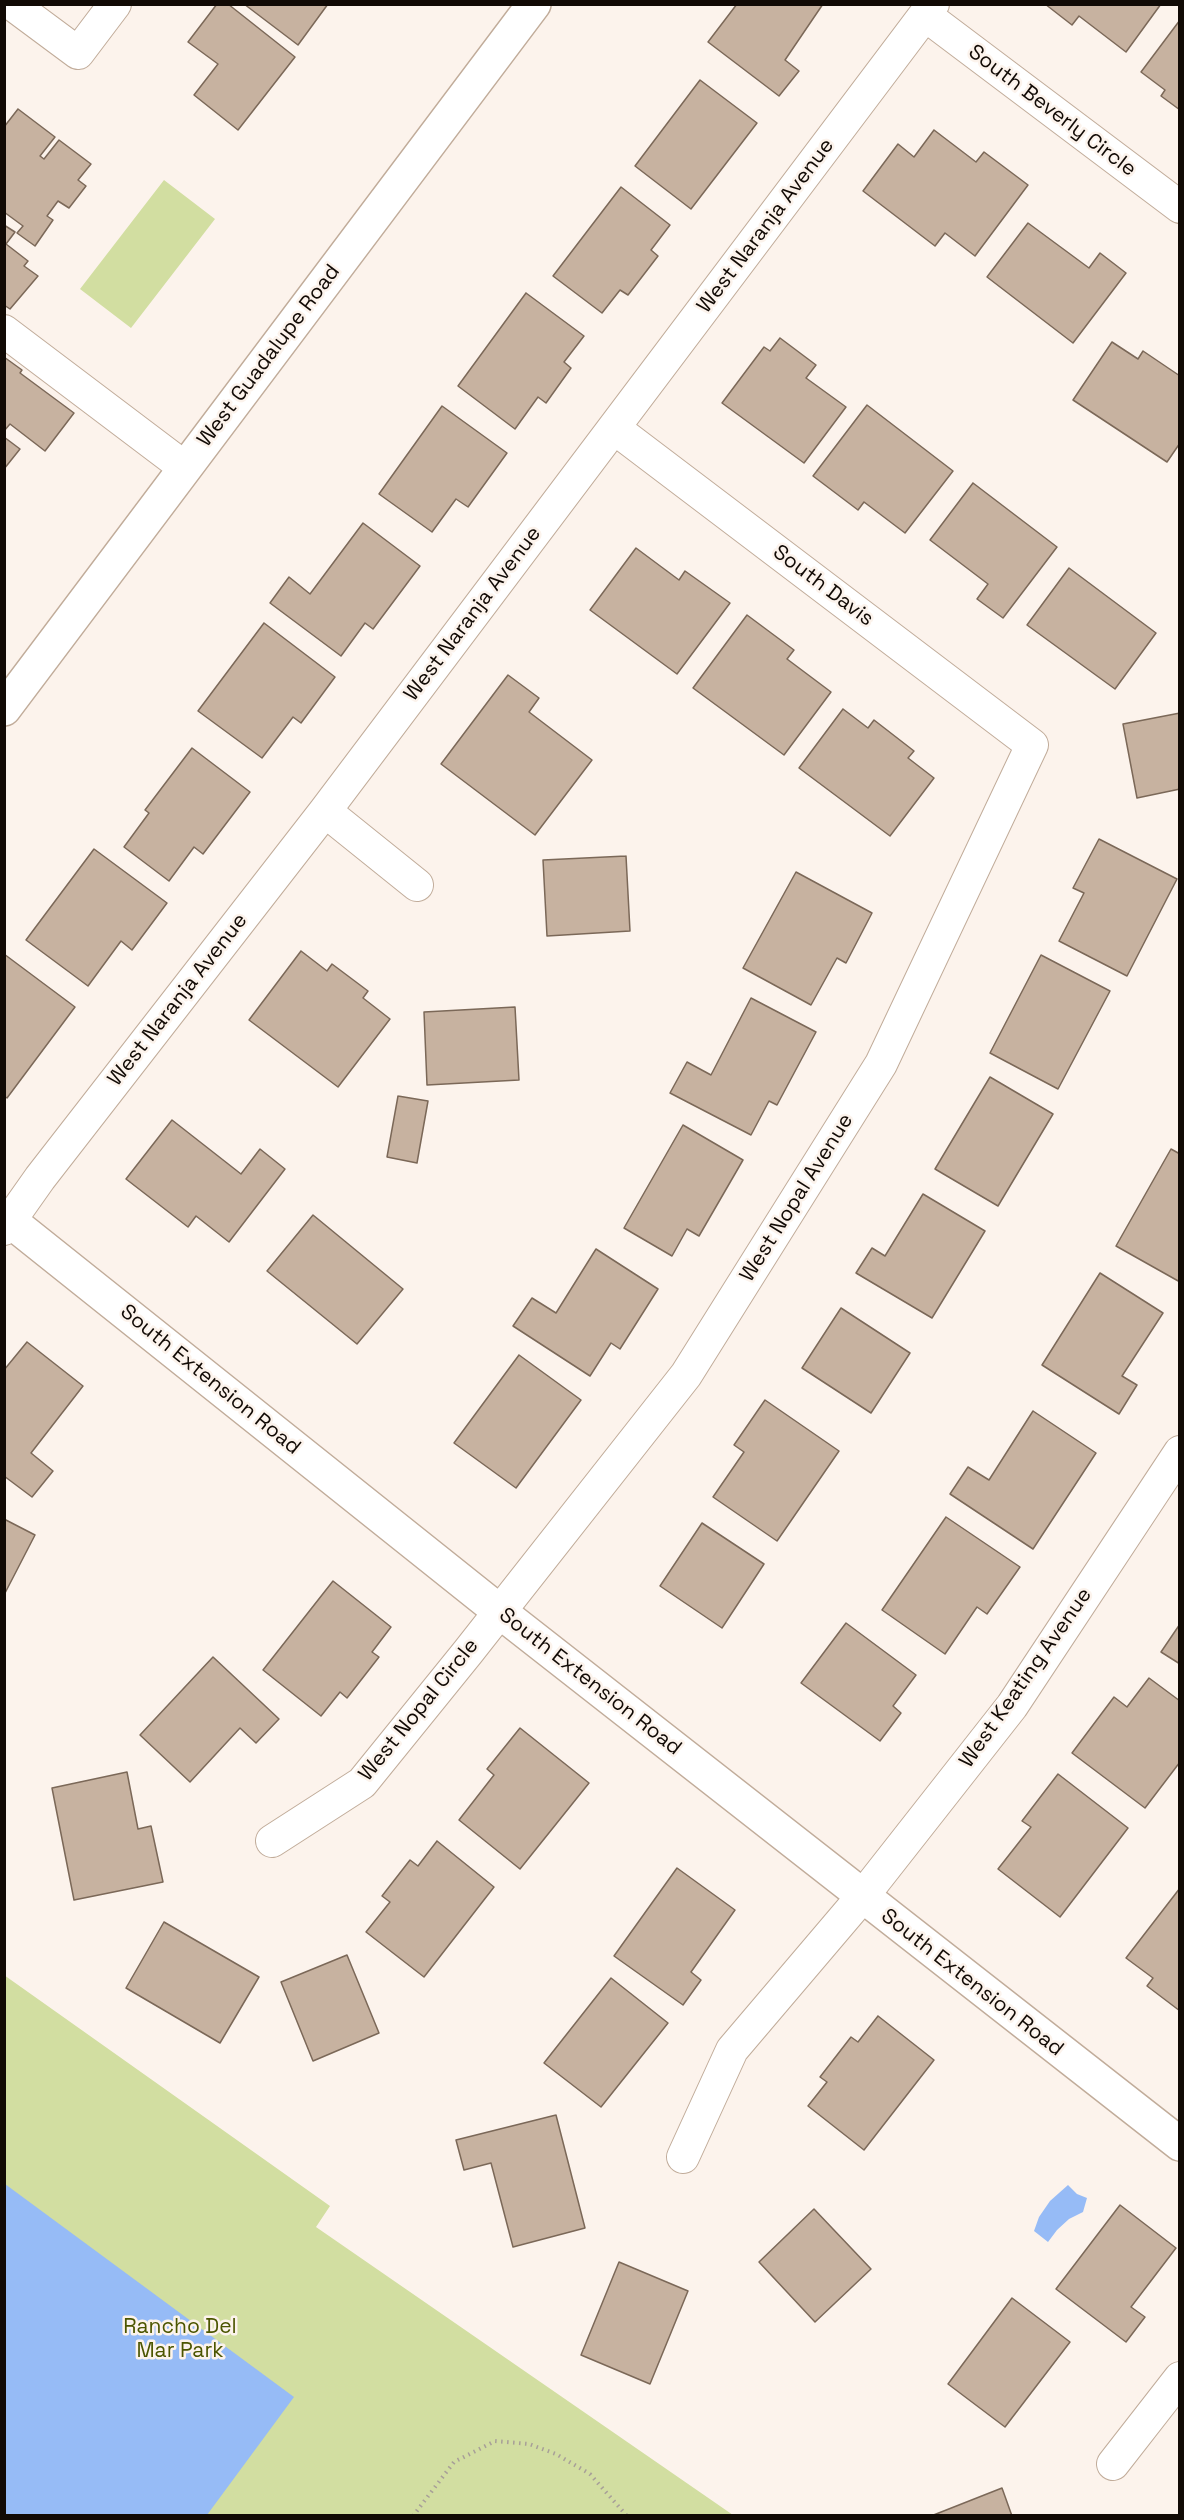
<!DOCTYPE html>
<style>
body{margin:0}
#map{position:relative;width:1184px;height:2520px;overflow:hidden;background:#fcf3ec;font-family:"Space Grotesk",sans-serif}
canvas{display:block}
.frame{position:absolute;inset:0;border:6px solid #110a05;pointer-events:none}
</style>
<div id="map">
<canvas width="1184" height="2520"></canvas>
<div class="frame"></div>
</div>
<script>
const ctx = document.querySelector('canvas').getContext('2d');
ctx.lineJoin = 'round';
function fillPath(path, color) { ctx.fillStyle = color; ctx.fill(path, 'evenodd'); }
const shape = rows => new Path2D(rows.map(r => 'M' + r).join(''));
function strokePath(path, color, width, dash) { ctx.strokeStyle = color; ctx.lineWidth = width; ctx.lineCap = dash ? 'butt' : 'round'; ctx.setLineDash(dash || []); ctx.stroke(path); }
function write(font, color, halo, rows, align = 'center') {
  ctx.font = font + ' "Space Grotesk",sans-serif'; ctx.lineWidth = 5; ctx.setLineDash([]); ctx.textBaseline = 'middle'; ctx.strokeStyle = halo; ctx.fillStyle = color; for (const [text, x, y, turn = 0] of rows) {
    ctx.save(); ctx.translate(x, y); ctx.rotate((+turn || 0) * Math.PI / 180); ctx.textAlign = isNaN(turn) ? turn : align; if (halo) ctx.strokeText(text, 0, 0); ctx.fillText(text, 0, 0); ctx.restore();
  }
}
fillPath(shape([
 [164,180,215,219,131,328,80,289],
 [4,1975,330,2206,316,2227,733,2515,5,2515]
]), '#d2dea1');
fillPath(shape([
 [5,2184,294,2397,207,2515,5,2515],
 [1068,2185,1077,2194,1087,2198,1083,2212,1069,2219,1057,2230,1048,2242,1034,2231,1039,2217,1050,2201]
]), '#96bbf6');
const building = shape([
 [217,4,228,4,295,57,238,130,194,95,218,64,188,42,217,4],
 [244,4,328,4,298,45,244,4],
 [737,4,823,4,785,60,799,71,779,96,708,42,737,4],
 [1045,4,1161,4,1126,52,1079,16,1072,25,1045,4],
 [1180,20,1180,110,1161,96,1165,90,1141,72,1180,20],
 [700,80,757,123,691,209,635,166,700,80],
 [18,109,55,137,40,156,44,159,59,140,91,164,78,180,86,186,69,208,58,201,47,216,53,220,35,246,17,233,23,226,4,212,4,127,18,109],
 [934,130,976,162,984,152,1028,185,975,256,945,233,935,246,863,191,898,144,914,157,934,130],
 [621,187,670,225,651,250,658,256,628,295,620,290,602,313,553,276,621,187],
 [1028,223,1089,268,1100,253,1126,273,1073,343,987,277,1028,223],
 [4,225,15,232,6,244,28,261,24,266,38,276,10,309,4,305,4,225],
 [526,293,584,336,564,362,571,368,546,403,538,397,515,429,458,386,526,293],
 [780,338,816,365,806,378,846,407,804,463,722,403,764,347,770,351,780,338],
 [1112,342,1138,359,1143,351,1180,376,1180,443,1167,462,1073,400,1112,342],
 [4,357,22,370,20,373,74,413,45,451,10,424,4,431,4,357],
 [867,405,953,471,905,533,864,502,858,510,813,476,867,405],
 [442,406,507,453,468,507,456,499,432,532,379,494,442,406],
 [4,437,20,449,4,469,4,437],
 [973,483,1057,547,1003,618,977,599,988,584,930,540,973,483],
 [363,523,420,566,373,629,365,623,341,656,270,603,289,577,310,594,363,523],
 [636,548,679,580,685,571,730,603,677,674,590,610,636,548],
 [1069,568,1156,633,1115,689,1027,625,1069,568],
 [747,615,794,650,787,659,831,692,784,755,693,688,747,615],
 [264,623,335,677,301,723,293,717,262,758,198,711,264,623],
 [508,675,539,698,529,712,592,760,535,835,441,764,508,675],
 [843,709,868,728,874,720,914,751,908,758,934,778,890,836,799,768,843,709],
 [1180,713,1180,789,1137,798,1123,724,1180,713],
 [192,748,250,792,203,854,194,847,169,881,124,847,149,813,145,810,192,748],
 [1099,839,1177,879,1127,976,1059,941,1084,893,1073,888,1099,839],
 [94,849,167,903,132,950,121,941,88,986,26,940,94,849],
 [626,856,630,931,547,936,543,860,626,856],
 [796,872,872,913,846,963,837,958,811,1005,743,968,796,872],
 [301,951,327,971,332,964,368,991,363,998,390,1019,338,1087,249,1020,301,951],
 [4,954,75,1007,7,1098,4,1096,4,954],
 [1041,955,1110,991,1058,1089,990,1053,1041,955],
 [751,998,816,1032,777,1105,769,1101,751,1135,670,1093,687,1062,711,1075,751,998],
 [515,1007,519,1080,427,1085,424,1012,515,1007],
 [990,1077,1053,1114,998,1206,935,1169,990,1077],
 [398,1096,428,1101,417,1163,387,1157,398,1096],
 [172,1120,241,1174,260,1149,285,1169,229,1242,196,1216,188,1227,126,1179,172,1120],
 [683,1125,743,1160,699,1236,687,1229,672,1256,624,1228,683,1125],
 [1171,1149,1180,1154,1180,1282,1116,1246,1171,1149],
 [923,1194,985,1231,932,1318,856,1273,872,1248,885,1256,923,1194],
 [313,1215,403,1289,357,1344,267,1271,313,1215],
 [596,1249,658,1289,620,1349,611,1343,590,1376,513,1326,532,1298,556,1313,596,1249],
 [1100,1273,1163,1313,1122,1376,1137,1385,1119,1414,1042,1365,1100,1273],
 [841,1308,910,1353,871,1413,802,1368,841,1308],
 [27,1342,83,1386,31,1453,53,1471,32,1497,4,1476,4,1370,27,1342],
 [519,1355,581,1400,516,1488,454,1443,519,1355],
 [765,1400,839,1451,777,1541,713,1497,744,1452,734,1445,765,1400],
 [1033,1411,1096,1453,1033,1549,950,1494,968,1467,989,1480,1033,1411],
 [946,1517,1020,1567,987,1614,977,1607,945,1654,882,1610,946,1517],
 [4,1519,35,1535,4,1595,4,1519],
 [702,1523,764,1564,722,1628,660,1586,702,1523],
 [333,1581,391,1627,372,1652,379,1657,347,1698,340,1692,321,1716,263,1670,333,1581],
 [846,1623,916,1675,893,1706,901,1713,880,1741,801,1683,846,1623],
 [1180,1624,1180,1664,1161,1652,1180,1624],
 [213,1657,279,1719,256,1743,240,1728,190,1782,140,1735,213,1657],
 [1149,1678,1180,1701,1180,1762,1145,1808,1072,1753,1114,1697,1127,1707,1149,1678],
 [520,1728,589,1783,520,1869,459,1820,494,1775,487,1769,520,1728],
 [127,1772,138,1829,151,1826,163,1882,74,1900,52,1788,127,1772],
 [1058,1774,1128,1828,1060,1917,998,1869,1031,1827,1022,1821,1058,1774],
 [437,1841,494,1887,424,1977,366,1932,390,1902,382,1896,410,1860,418,1866,437,1841],
 [677,1868,735,1910,691,1972,701,1980,683,2005,614,1956,677,1868],
 [1180,1888,1180,2011,1147,1986,1153,1978,1126,1958,1180,1888],
 [164,1922,259,1977,220,2043,126,1988,164,1922],
 [347,1955,379,2033,313,2061,281,1982,347,1955],
 [611,1978,668,2023,601,2107,544,2063,611,1978],
 [878,2016,934,2060,864,2150,808,2106,827,2082,820,2077,851,2037,858,2042,878,2016],
 [556,2115,585,2228,513,2247,491,2163,464,2170,456,2140,556,2115],
 [1120,2205,1176,2248,1131,2307,1145,2317,1126,2342,1056,2289,1120,2205],
 [814,2209,871,2269,815,2322,759,2262,814,2209],
 [619,2262,688,2291,650,2384,581,2355,619,2262],
 [1012,2298,1070,2342,1005,2427,948,2384,1012,2298],
 [1002,2488,1012,2516,931,2516,1002,2488]
]);
fillPath(building, '#c7b2a0');
strokePath(building, '#7b6858', 1.5);
const minor = shape([
 [12,4,78,53,115,4],
 [925,15,1180,207],
 [4,331,184,467],
 [325,811,417,885],
 [4,1229,40,1178,325,811,933,4],
 [272,1841,362,1783,468,1652,686,1375,881,1064,1032,745,614,428],
 [683,2157,732,2050,862,1897,1012,1706,1180,1452],
 [1113,2464,1180,2378]
]);
const tertiary = shape([
 [4,1216,499,1611,1180,2144]
]);
const secondary = shape([
 [4,709,534,4]
]);
strokePath(minor, '#c1ac9a', 34);
strokePath(tertiary, '#c1ac9a', 36);
strokePath(secondary, '#c1ac9a', 36);
strokePath(shape([
 [413,2516,454,2462,495,2441,529,2444,556,2454,590,2474,627,2516]
]), '#a79f98', 4, [1.5, 4.5]);
strokePath(minor, '#fff', 32);
strokePath(tertiary, '#fff', 33);
strokePath(secondary, '#fff', 33);
write('21px', '#110a05', '#fcf3ec', [
 ["South Beverly Circle",1052,111,37],
 ["West Naranja Avenue",766,226,-53],
 ["West Guadalupe Road",269,356,-53],
 ["South Davis",823,586,37],
 ["West Naranja Avenue",473,614,-53],
 ["West Naranja Avenue",178,1000,-52],
 ["West Nopal Avenue",797,1198,-58],
 ["South Extension Road",210,1380,39],
 ["West Keating Avenue",1026,1678,-55],
 ["South Extension Road",590,1682,38],
 ["West Nopal Circle",419,1710,-51],
 ["South Extension Road",972,1983,38]
]);
write('21px', '#4b5500', '#fcf3ec', [
 ["Rancho Del",180,2327],
 ["Mar Park",180,2351]
]);
</script>
